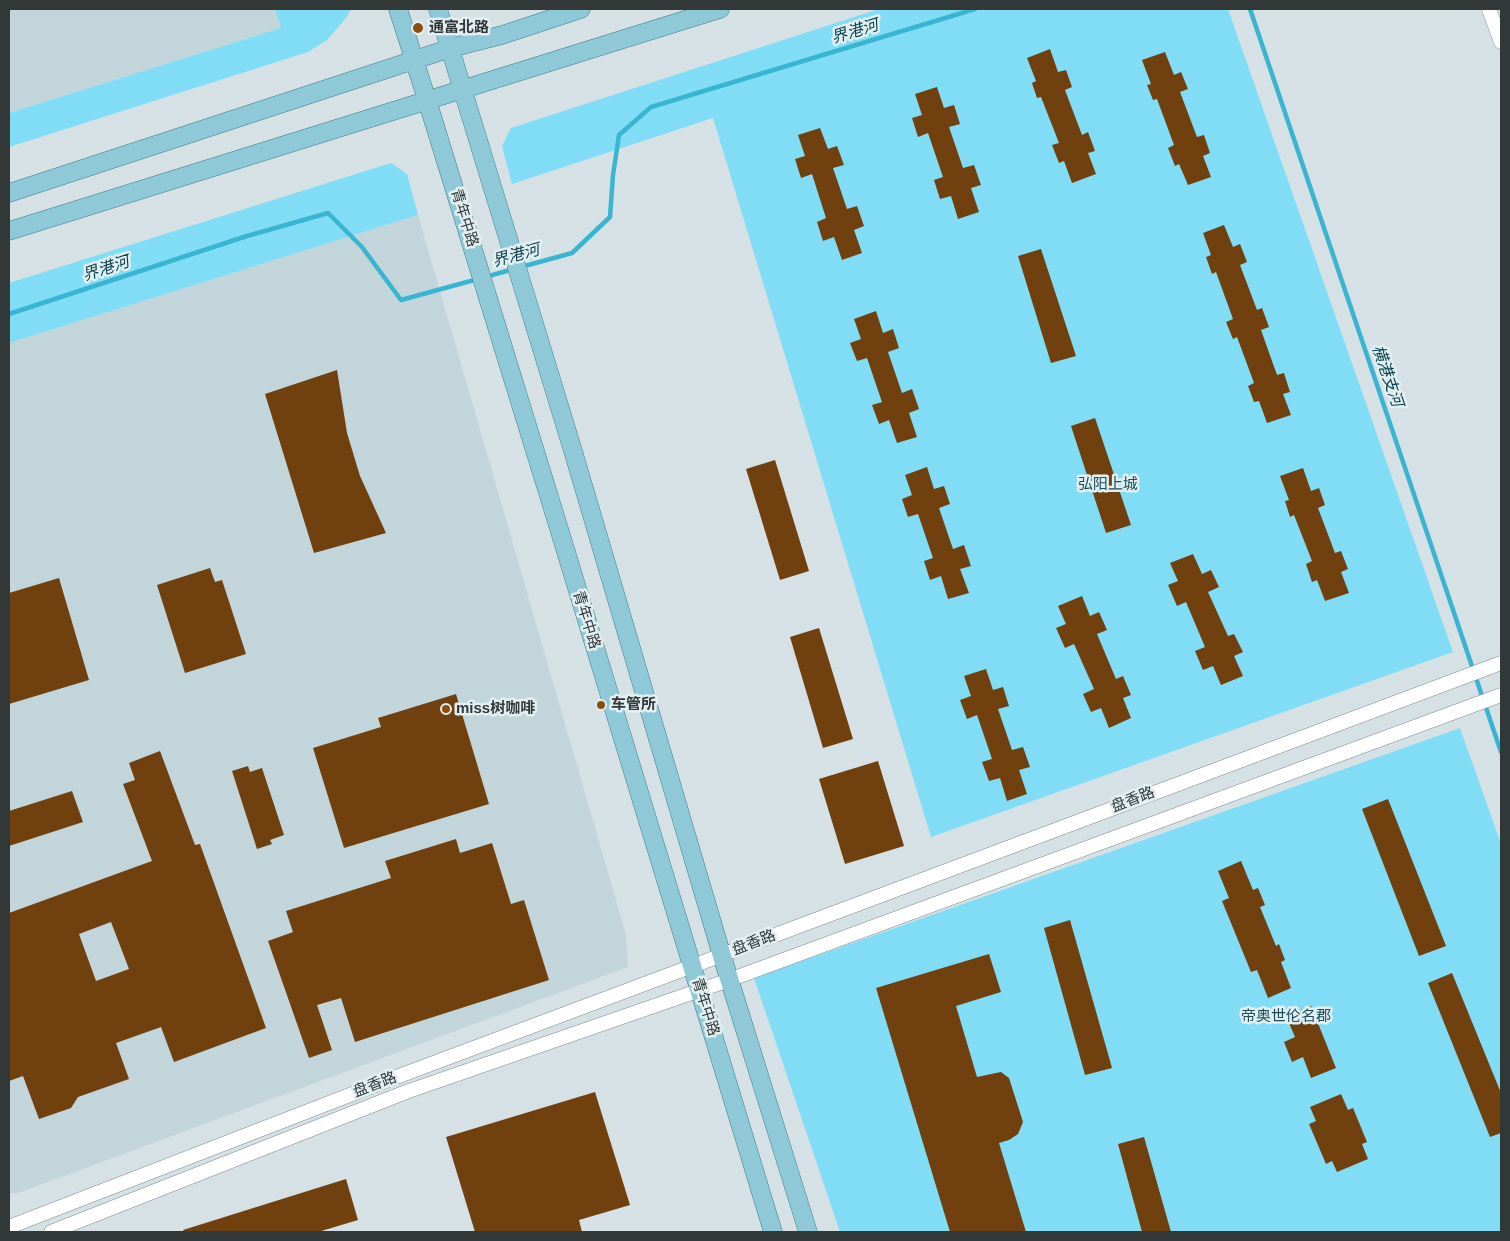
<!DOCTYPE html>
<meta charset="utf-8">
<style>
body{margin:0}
#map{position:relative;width:1510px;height:1241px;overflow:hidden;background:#d5e1e5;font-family:Arial,sans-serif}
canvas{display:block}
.frame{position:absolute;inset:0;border:10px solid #323738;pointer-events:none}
</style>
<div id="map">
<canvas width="1510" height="1241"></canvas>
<div class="frame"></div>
</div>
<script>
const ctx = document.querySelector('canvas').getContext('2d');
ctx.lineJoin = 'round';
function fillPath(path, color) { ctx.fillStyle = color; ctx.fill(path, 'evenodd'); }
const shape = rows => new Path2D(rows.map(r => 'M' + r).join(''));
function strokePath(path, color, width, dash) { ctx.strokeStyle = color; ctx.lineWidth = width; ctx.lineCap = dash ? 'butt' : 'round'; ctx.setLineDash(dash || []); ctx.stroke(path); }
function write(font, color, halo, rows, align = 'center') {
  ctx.font = font + ' Arial,"Noto Sans SC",sans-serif'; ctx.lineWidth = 5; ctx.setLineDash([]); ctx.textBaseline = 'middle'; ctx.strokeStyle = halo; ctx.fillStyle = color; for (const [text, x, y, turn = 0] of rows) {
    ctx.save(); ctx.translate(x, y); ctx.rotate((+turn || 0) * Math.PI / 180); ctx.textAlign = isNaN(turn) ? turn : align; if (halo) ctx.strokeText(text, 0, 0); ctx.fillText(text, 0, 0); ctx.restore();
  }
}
fillPath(shape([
 [9,9,275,9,281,28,9,113],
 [418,215,626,935,628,967,18,1193,9,1194,9,343]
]), '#c1d5db');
fillPath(shape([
 [275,9,351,9,346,18,327,40,308,52,9,147,9,113,281,28],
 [879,9,1228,9,1453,652,931,837,713,118,512,184,502,146,511,128],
 [391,163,407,174,418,215,9,343,9,283],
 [1460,728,1501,844,1501,1232,840,1232,754,978]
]), '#81ddf5');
strokePath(shape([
 [1250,9,1501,752],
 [521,267,572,253,610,217,613,175,619,135,651,107,975,9],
 [485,277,514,269],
 [9,314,247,236,328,213,362,247,401,300,478,279]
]), '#39b5d1', 4.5);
fillPath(shape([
 [1050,49,1058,72,1066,70,1072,87,1065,90,1082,135,1088,132,1095,151,1088,153,1096,174,1072,183,1064,161,1059,163,1052,145,1059,143,1041,97,1037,98,1032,83,1036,81,1027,58],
 [1165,52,1174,75,1181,72,1188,89,1180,92,1197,137,1204,135,1210,153,1203,156,1211,177,1188,185,1179,164,1175,166,1168,148,1174,145,1157,99,1153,100,1147,85,1151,84,1142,60],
 [937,87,944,108,954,105,960,124,949,127,963,168,974,165,981,185,971,188,979,212,958,219,951,196,940,199,934,180,943,177,928,133,918,137,912,118,922,115,915,94],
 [820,128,828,149,837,146,844,165,833,168,847,209,857,206,864,226,854,230,862,253,842,260,834,237,823,241,817,222,826,218,812,174,801,178,795,159,805,156,798,135],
 [1224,225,1233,247,1240,244,1247,262,1240,265,1257,310,1262,308,1269,327,1261,330,1277,375,1284,373,1290,392,1283,394,1291,415,1267,423,1259,401,1254,402,1248,386,1254,383,1237,337,1233,339,1226,322,1233,319,1216,272,1212,274,1206,257,1211,255,1203,233],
 [1041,249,1076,356,1051,363,1018,256],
 [876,311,883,333,893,329,899,348,888,352,902,393,912,389,919,409,909,413,917,437,897,443,889,420,879,424,872,405,882,402,867,358,857,361,850,343,861,339,854,319],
 [337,370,347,433,360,476,386,533,314,553,265,394],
 [1095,418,1131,525,1106,533,1071,426],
 [775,460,809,571,780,580,746,469],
 [927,467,934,489,944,486,950,504,939,508,953,549,964,545,971,566,960,569,969,593,948,599,941,576,930,580,924,561,933,558,918,514,908,517,902,499,912,495,905,475],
 [1303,468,1311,491,1319,488,1325,505,1318,508,1335,553,1341,551,1348,569,1341,572,1349,593,1325,601,1317,580,1312,582,1306,564,1312,561,1294,515,1290,517,1285,501,1289,500,1280,476],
 [1193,554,1202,574,1211,570,1219,587,1208,592,1228,636,1234,634,1243,652,1234,656,1243,676,1221,685,1213,666,1203,670,1195,651,1205,647,1186,602,1177,606,1168,585,1178,581,1170,563],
 [210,568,215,582,222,580,246,654,185,673,157,585],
 [59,578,89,680,9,704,9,593],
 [1082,596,1090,616,1099,612,1107,630,1097,634,1116,679,1123,676,1131,695,1123,698,1131,718,1109,728,1101,708,1091,712,1083,694,1094,689,1074,644,1065,648,1056,628,1066,624,1058,606],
 [819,628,853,739,823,748,790,637],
 [986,669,993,690,1003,687,1009,706,998,709,1012,750,1023,747,1030,767,1019,770,1027,794,1007,801,1000,778,989,781,982,762,992,759,977,715,967,719,960,700,971,696,964,676],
 [456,694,489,804,344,848,313,748,381,727,378,718],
 [160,751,195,845,200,844,266,1028,174,1062,161,1027,116,1043,129,1079,78,1097,71,1108,39,1119,23,1076,9,1081,9,913,152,861,123,784,135,780,129,763],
 [111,922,129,969,96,981,79,934],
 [878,761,904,846,845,864,819,779],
 [248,766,250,772,262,768,284,835,270,840,272,844,257,849,232,771],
 [72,791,83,822,9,846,9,811],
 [1388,799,1446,946,1419,956,1362,809],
 [456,839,460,853,492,843,511,904,524,900,549,980,355,1042,341,998,317,1005,332,1050,309,1058,268,941,293,932,286,911,391,878,385,861],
 [1241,861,1253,890,1258,888,1265,905,1260,907,1276,946,1279,944,1285,960,1281,962,1291,988,1268,998,1257,970,1251,972,1222,901,1229,898,1218,871],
 [1070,920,1112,1068,1085,1075,1044,928],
 [989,954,1001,992,956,1006,977,1077,1001,1072,1009,1078,1023,1122,1018,1134,1009,1140,999,1143,1026,1232,950,1232,876,988],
 [1452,973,1501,1093,1501,1133,1490,1137,1428,983],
 [1311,1006,1336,1068,1311,1078,1303,1057,1292,1062,1284,1042,1295,1037,1286,1016],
 [595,1092,630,1205,579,1220,582,1232,475,1232,446,1137],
 [1341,1094,1348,1110,1353,1108,1367,1142,1362,1144,1368,1159,1337,1172,1332,1161,1326,1164,1309,1124,1316,1121,1310,1107],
 [1144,1137,1171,1232,1142,1232,1118,1144],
 [346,1179,358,1220,318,1232,184,1232,183,1230]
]), '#70400e');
const tertiary = shape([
 [1489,9,1501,42],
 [9,1227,391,1079,1501,663],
 [51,1232,406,1092,729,980,1501,695]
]);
const primary = shape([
 [398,9,427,100,556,519,773,1232],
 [438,9,573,451,722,956,808,1232],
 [9,193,451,48,502,35,581,9],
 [9,231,720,9]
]);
strokePath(tertiary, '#838e92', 15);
strokePath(primary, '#3e7d8c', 19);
strokePath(tertiary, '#fff', 14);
strokePath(primary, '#8fc8d6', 18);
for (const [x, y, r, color] of [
 [418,28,6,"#8b4f0d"],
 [601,705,5,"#8b4f0d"],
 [446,709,5,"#8b4f0d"]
]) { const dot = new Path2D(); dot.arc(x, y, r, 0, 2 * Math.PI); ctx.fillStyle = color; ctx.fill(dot); strokePath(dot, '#e2eff2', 2); }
write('bold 15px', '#323738', '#e2eff2', [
 ["通富北路",429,28],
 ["车管所",611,705],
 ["miss树咖啡",456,709]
], 'left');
write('15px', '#323738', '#e2eff2', [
 ["青年中路",464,218,73],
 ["青年中路",586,620,73],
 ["盘香路",1133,800,-21],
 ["盘香路",754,943,-21],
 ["青年中路",705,1007,73],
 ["盘香路",375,1085,-21]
]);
write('15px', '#1b4e5a', '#e2eff2', [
 ["弘阳上城",1108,485],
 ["帝奥世伦名郡",1286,1017]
]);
write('italic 16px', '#073f4b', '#e2eff2', [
 ["界港河",855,32,-17],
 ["界港河",516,256,-15],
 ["界港河",106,269,-18],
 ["横港支河",1387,376,71]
]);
</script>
